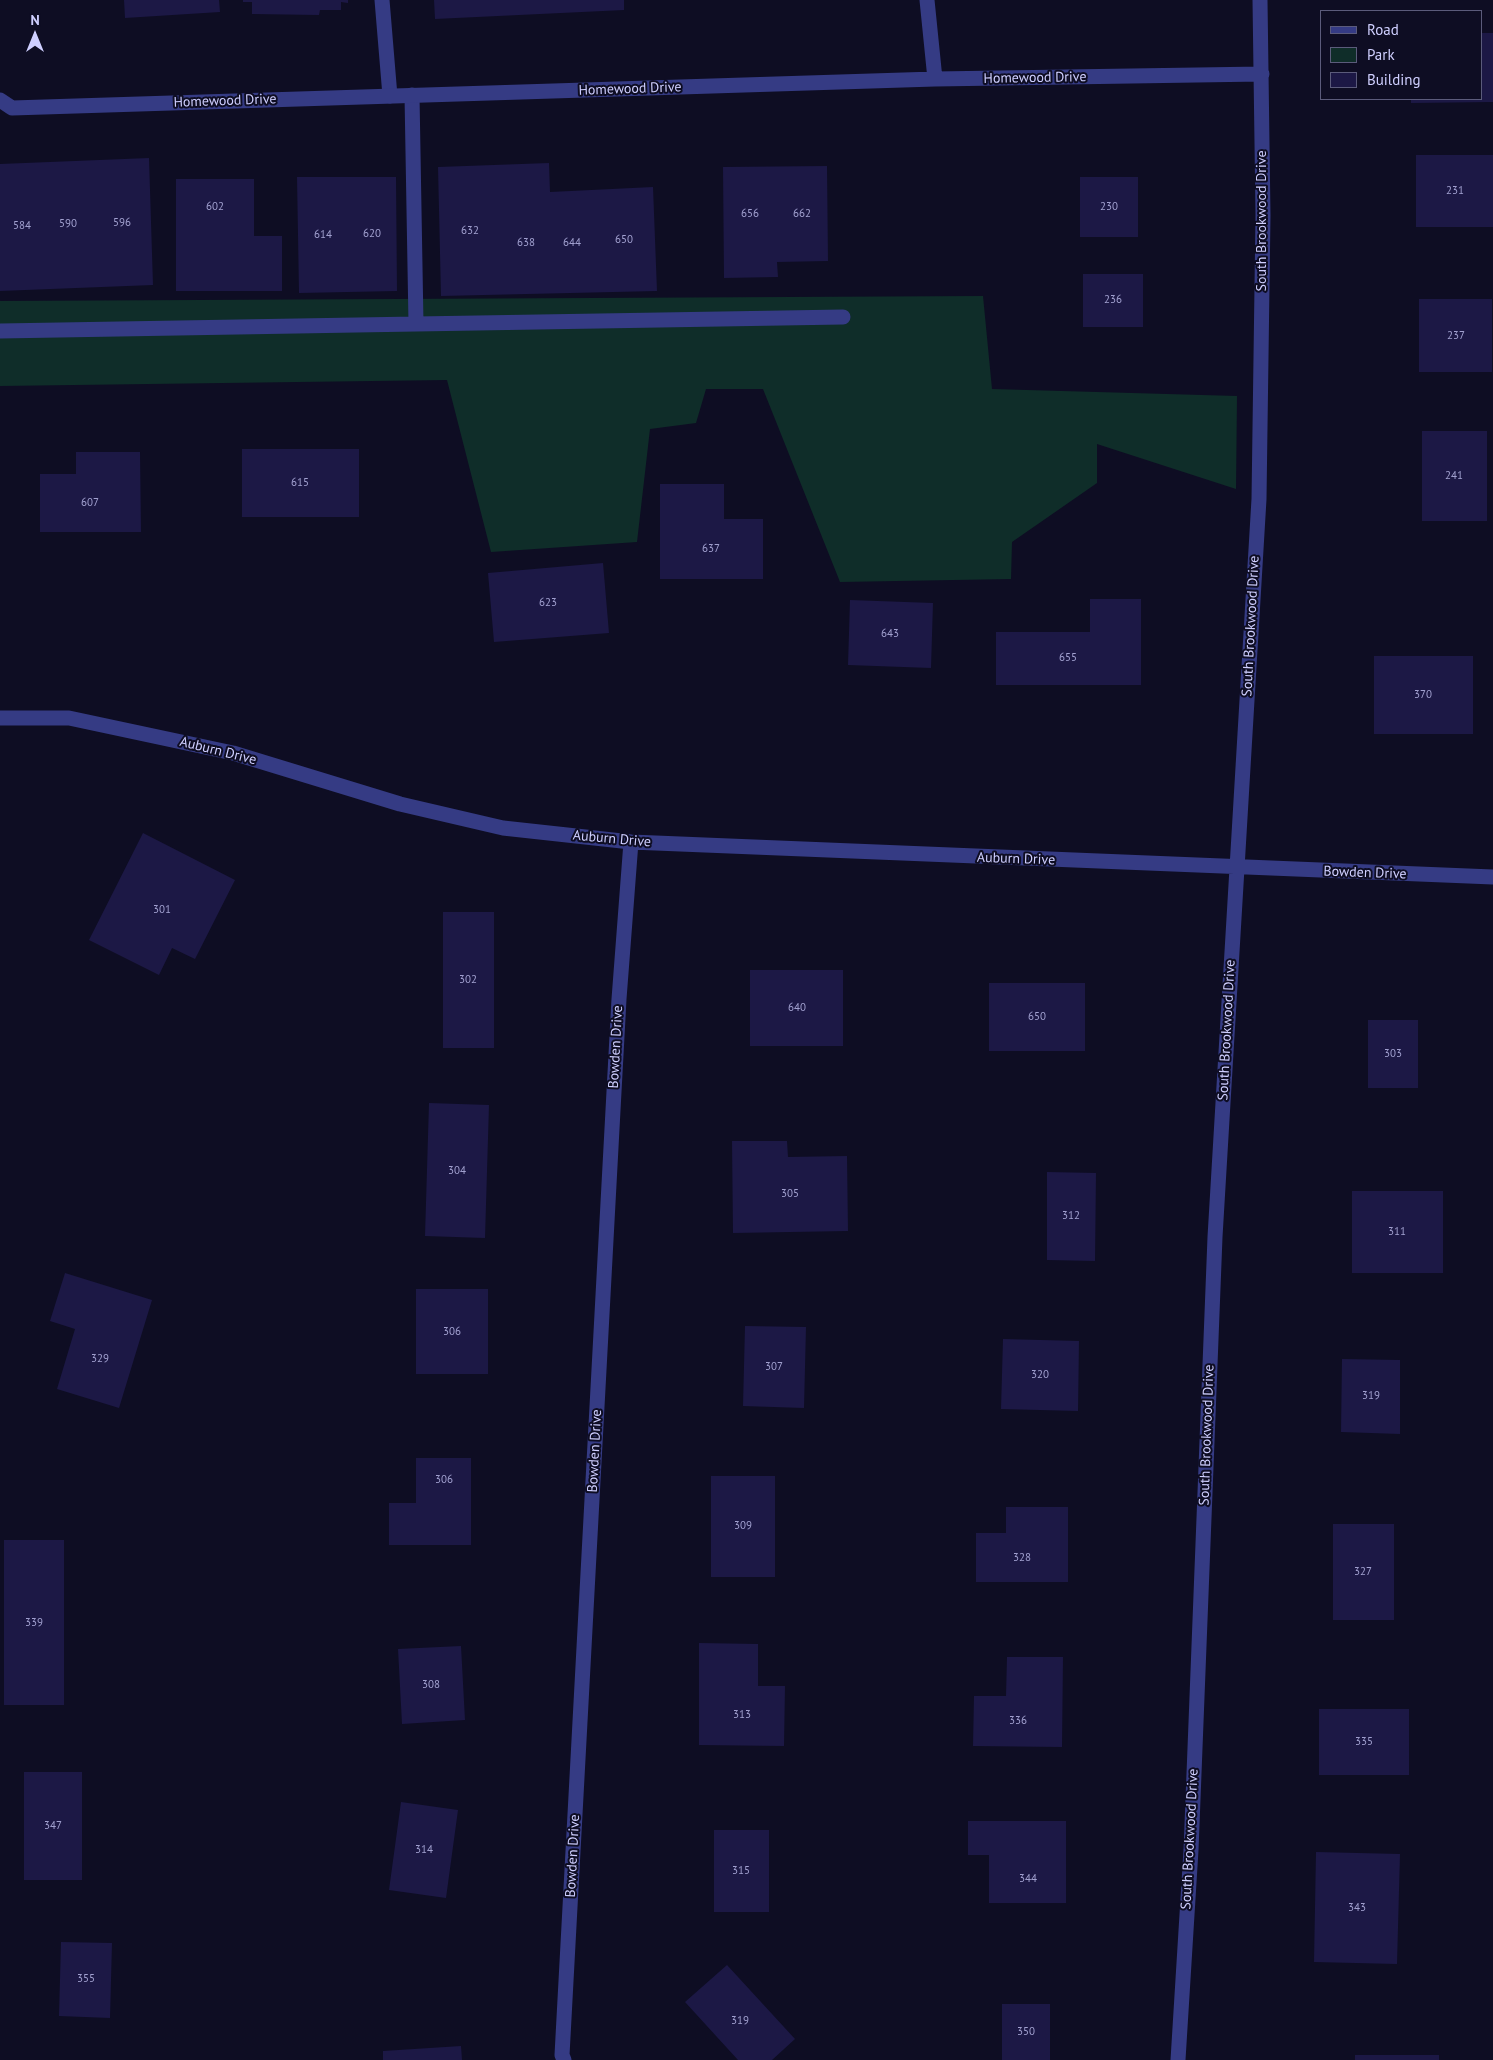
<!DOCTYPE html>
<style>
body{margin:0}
#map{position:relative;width:1493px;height:2060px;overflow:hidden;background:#0e0d23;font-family:"PT Sans",sans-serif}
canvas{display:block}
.legend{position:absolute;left:1320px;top:10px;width:162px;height:90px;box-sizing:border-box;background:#0e0d23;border:1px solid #5b5b7b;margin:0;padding:6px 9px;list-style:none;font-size:15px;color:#cfcfff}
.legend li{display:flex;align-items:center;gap:10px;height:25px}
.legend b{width:25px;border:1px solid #5b5b7b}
.north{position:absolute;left:10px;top:10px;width:50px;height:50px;-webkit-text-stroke:4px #0e0d23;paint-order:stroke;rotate:0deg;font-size:14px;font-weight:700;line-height:20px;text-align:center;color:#cfcfff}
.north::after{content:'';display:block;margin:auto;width:18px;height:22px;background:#cfcfff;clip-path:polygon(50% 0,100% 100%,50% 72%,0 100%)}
</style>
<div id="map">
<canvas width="1493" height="2060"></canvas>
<ul class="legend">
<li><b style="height:6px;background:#353b84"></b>Road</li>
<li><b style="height:14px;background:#0f2d29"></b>Park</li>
<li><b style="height:14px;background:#1c1845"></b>Building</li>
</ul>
<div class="north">N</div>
</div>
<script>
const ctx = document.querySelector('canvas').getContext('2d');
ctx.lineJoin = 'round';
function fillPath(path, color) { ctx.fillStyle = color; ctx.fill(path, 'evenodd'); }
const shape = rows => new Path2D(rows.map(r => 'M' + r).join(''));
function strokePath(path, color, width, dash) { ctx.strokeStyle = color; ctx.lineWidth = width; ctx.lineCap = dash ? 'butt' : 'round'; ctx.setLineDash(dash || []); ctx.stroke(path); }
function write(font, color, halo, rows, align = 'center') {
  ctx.font = font + ' "PT Sans",sans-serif'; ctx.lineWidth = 4; ctx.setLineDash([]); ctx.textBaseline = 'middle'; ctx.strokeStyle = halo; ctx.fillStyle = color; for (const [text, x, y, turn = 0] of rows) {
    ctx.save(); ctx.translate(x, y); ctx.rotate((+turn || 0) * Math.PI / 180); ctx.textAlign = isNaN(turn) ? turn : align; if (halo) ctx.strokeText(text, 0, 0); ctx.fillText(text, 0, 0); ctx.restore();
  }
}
fillPath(shape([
 [983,296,992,389,1237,396,1236,489,1097,444,1097,483,1012,542,1011,579,840,582,763,389,706,389,696,423,650,429,637,542,491,552,447,380,0,386,0,301]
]), '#0f2d29');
fillPath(shape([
 [124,0,219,0,220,12,125,18],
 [243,0,348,0,348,3,341,2,341,10,320,10,319,15,252,14,252,2,243,2],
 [434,0,624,0,624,10,435,19],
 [1482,33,1493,33,1493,102,1411,103,1411,99,1482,99],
 [1416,155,1493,155,1493,227,1416,227],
 [149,158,153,285,0,291,0,164],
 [549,163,550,192,653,187,657,291,441,296,438,167],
 [827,166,828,261,777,262,778,277,724,278,723,167],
 [297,177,396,177,397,291,299,293],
 [1080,177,1138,177,1138,237,1080,237],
 [176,179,254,179,254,236,282,236,282,291,176,291],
 [1083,274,1143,274,1143,327,1083,327],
 [1419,299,1492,299,1492,372,1419,372],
 [1422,431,1487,431,1487,521,1422,521],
 [242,449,359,449,359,517,242,517],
 [76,452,140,452,141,532,40,532,40,474,76,474],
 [660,484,724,484,724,519,763,519,763,579,660,579],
 [603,563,609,633,494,642,488,573],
 [1090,599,1141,599,1141,685,996,685,996,632,1090,632],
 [850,600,933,603,931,668,848,665],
 [1374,656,1473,656,1473,734,1374,734],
 [143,833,235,880,195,959,172,948,159,975,89,940],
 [443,912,494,912,494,1048,443,1048],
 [750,970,843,970,843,1046,750,1046],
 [989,983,1085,983,1085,1051,989,1051],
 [1368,1020,1418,1020,1418,1088,1368,1088],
 [429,1103,489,1105,485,1238,425,1236],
 [732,1141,787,1141,788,1157,847,1156,848,1231,733,1233],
 [1047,1172,1096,1173,1095,1261,1047,1260],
 [1352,1191,1443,1191,1443,1273,1352,1273],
 [65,1273,152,1300,119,1408,57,1389,75,1329,50,1321],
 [416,1289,488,1289,488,1374,416,1374],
 [745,1326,806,1327,804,1408,743,1406],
 [1003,1339,1079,1341,1078,1411,1001,1409],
 [1342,1359,1400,1360,1400,1434,1341,1432],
 [416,1458,471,1458,471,1545,389,1545,389,1503,416,1503],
 [711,1476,775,1476,775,1577,711,1577],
 [1006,1507,1068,1507,1068,1582,976,1582,976,1533,1006,1533],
 [1333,1524,1394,1524,1394,1620,1333,1620],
 [4,1540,64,1540,64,1705,4,1705],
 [699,1643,758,1644,758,1686,785,1686,784,1746,699,1745],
 [461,1646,465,1720,402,1724,398,1649],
 [1007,1657,1063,1657,1062,1747,973,1746,974,1696,1006,1696],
 [1319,1709,1409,1709,1409,1775,1319,1775],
 [24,1772,82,1772,82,1880,24,1880],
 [401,1802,458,1810,446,1898,389,1890],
 [968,1821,1066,1821,1066,1903,989,1903,989,1855,968,1855],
 [714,1830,769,1830,769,1912,714,1912],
 [1316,1852,1400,1854,1397,1964,1314,1962],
 [61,1942,112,1943,110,2018,59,2016],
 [727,1965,795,2039,772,2060,738,2060,685,2002],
 [1002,2004,1050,2004,1050,2060,1002,2060],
 [461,2046,462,2060,383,2060,383,2051],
 [1355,2055,1439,2055,1439,2060,1355,2060]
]), '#1c1845');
strokePath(shape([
 [382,0,390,96],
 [412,95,416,324,843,317],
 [0,331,416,324]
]), '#353b84', 15);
strokePath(shape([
 [927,0,935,79],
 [0,100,12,108,935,79,1262,74],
 [0,718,69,718,233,753,400,804,503,828,631,842,1493,877],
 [564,2060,562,2055,619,999,631,842],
 [1178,2060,1191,1850,1215,1237,1259,499,1263,215,1260,0]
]), '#353b84', 15);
write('11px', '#a2a1d0', null, [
 ["231",1455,191],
 ["602",215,207],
 ["230",1109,207],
 ["656",750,214],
 ["662",802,214],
 ["596",122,223],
 ["590",68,224],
 ["584",22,226],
 ["632",470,231],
 ["620",372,234],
 ["614",323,235],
 ["650",624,240],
 ["638",526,243],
 ["644",572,243],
 ["236",1113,300],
 ["237",1456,336],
 ["241",1454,476],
 ["615",300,483],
 ["607",90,503],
 ["637",711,549],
 ["623",548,603],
 ["643",890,634],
 ["655",1068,658],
 ["370",1423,695],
 ["301",162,910],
 ["302",468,980],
 ["640",797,1008],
 ["650",1037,1017],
 ["303",1393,1054],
 ["304",457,1171],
 ["305",790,1194],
 ["312",1071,1216],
 ["311",1397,1232],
 ["306",452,1332],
 ["329",100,1359],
 ["307",774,1367],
 ["320",1040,1375],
 ["319",1371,1396],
 ["306",444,1480],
 ["309",743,1526],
 ["328",1022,1558],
 ["327",1363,1572],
 ["339",34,1623],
 ["308",431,1685],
 ["313",742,1715],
 ["336",1018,1721],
 ["335",1364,1742],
 ["347",53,1826],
 ["314",424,1850],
 ["315",741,1871],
 ["344",1028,1879],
 ["343",1357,1908],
 ["355",86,1979],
 ["319",740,2021],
 ["350",1026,2032]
]);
write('14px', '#cfcfff', '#0e0d23', [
 ["Homewood Drive",1035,78,-1],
 ["Homewood Drive",630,89,-2],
 ["Homewood Drive",225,101,-2],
 ["South Brookwood Drive",1262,221,-90],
 ["South Brookwood Drive",1251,626,-87],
 ["Auburn Drive",218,751,14],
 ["Auburn Drive",612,839,5],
 ["Auburn Drive",1016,859,2],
 ["Bowden Drive",1365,873,2],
 ["South Brookwood Drive",1227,1030,-87],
 ["Bowden Drive",616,1047,-87],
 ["South Brookwood Drive",1207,1435,-88],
 ["Bowden Drive",595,1451,-87],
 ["South Brookwood Drive",1190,1839,-87],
 ["Bowden Drive",573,1856,-87]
]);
</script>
